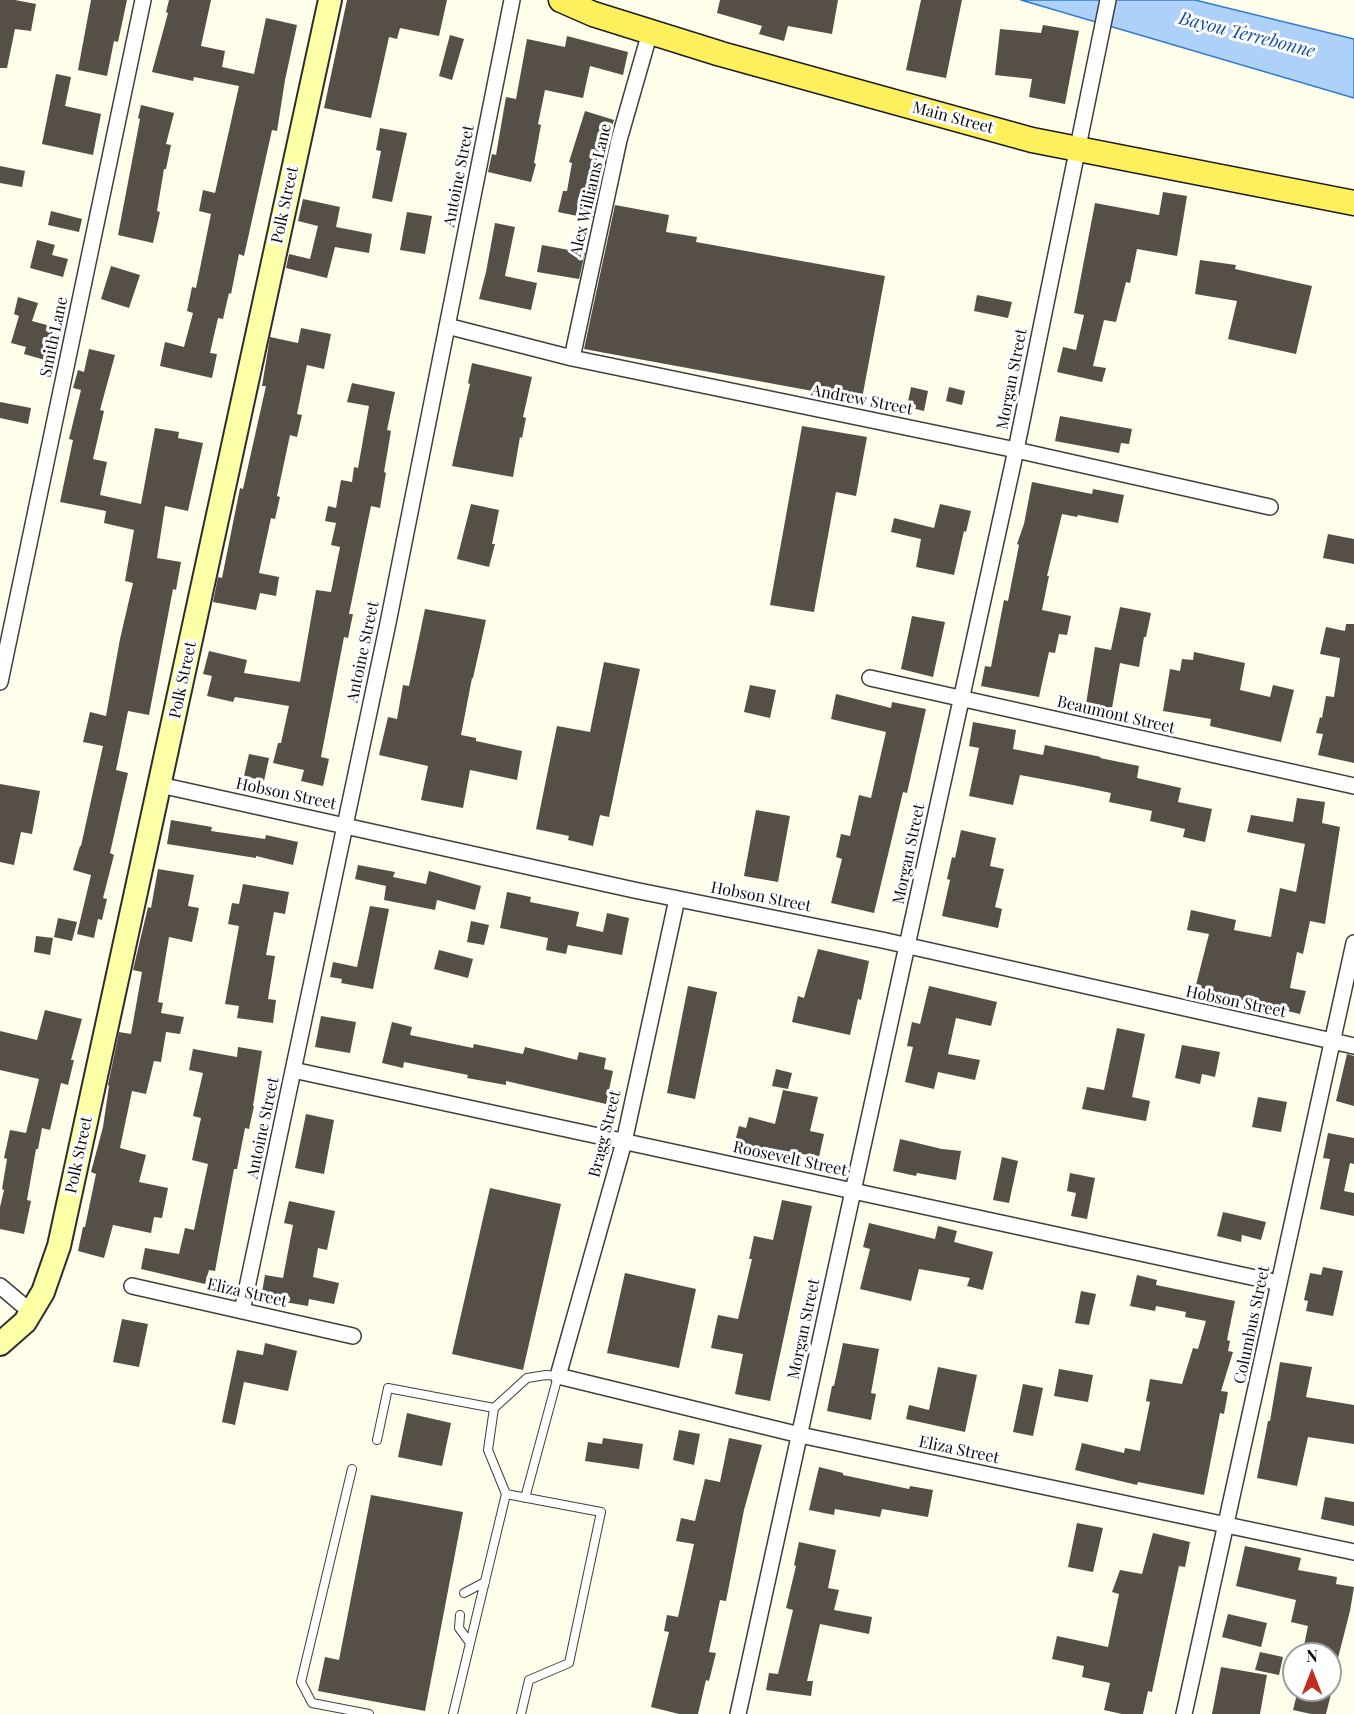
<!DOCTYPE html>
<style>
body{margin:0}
#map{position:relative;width:1354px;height:1714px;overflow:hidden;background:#fffeeb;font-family:"Playfair Display",serif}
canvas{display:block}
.north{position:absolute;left:1282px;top:1642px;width:60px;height:60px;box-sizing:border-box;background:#fff;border:2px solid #9e9e9e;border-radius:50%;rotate:0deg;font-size:16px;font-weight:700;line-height:24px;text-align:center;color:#0c0c0c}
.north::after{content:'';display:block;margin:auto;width:21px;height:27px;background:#c12f1f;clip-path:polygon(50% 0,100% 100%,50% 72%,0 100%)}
</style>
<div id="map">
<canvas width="1354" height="1714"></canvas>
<div class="north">N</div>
</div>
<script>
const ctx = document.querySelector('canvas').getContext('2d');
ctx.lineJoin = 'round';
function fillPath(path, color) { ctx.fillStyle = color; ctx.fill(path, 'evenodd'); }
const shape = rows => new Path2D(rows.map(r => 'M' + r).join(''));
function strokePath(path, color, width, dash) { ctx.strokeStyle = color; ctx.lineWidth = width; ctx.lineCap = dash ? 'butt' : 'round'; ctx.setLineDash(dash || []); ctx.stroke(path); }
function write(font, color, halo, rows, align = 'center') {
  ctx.font = font + ' "Playfair Display",serif'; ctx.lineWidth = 6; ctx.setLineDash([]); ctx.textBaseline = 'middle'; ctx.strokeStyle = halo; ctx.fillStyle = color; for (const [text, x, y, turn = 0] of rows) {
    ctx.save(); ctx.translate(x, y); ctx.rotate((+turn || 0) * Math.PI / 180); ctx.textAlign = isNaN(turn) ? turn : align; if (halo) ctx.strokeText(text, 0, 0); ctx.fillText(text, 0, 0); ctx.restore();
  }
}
const water = shape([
 [1021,0,1195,0,1354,39,1354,98,1021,0]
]);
fillPath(water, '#add1f8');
strokePath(water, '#317ad2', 1.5);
fillPath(shape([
 [0,0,15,0,36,4,31,31,15,29,7,68,0,68],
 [91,0,127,0,118,42,114,41,107,76,78,70],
 [169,0,211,0,201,46,225,51,222,67,254,74,266,18,297,25,285,80,277,131,272,130,244,256,239,254,231,294,229,293,223,319,218,318,210,353,217,354,212,378,160,366,165,342,184,347,193,313,187,311,192,287,196,288,211,214,199,211,203,190,215,193,239,86,194,77,193,81,152,72,168,13,166,12],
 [347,0,447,0,439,36,400,28,397,39,389,37,371,118,324,108],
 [720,0,838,0,832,34,788,26,784,41,759,34,762,26,717,13],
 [921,0,962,0,946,78,906,70],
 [1043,25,1079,31,1065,104,1029,97,1032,79,995,75,1000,29,1041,33],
 [450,35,464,39,452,80,439,76],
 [567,36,628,52,623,75,590,66,583,98,545,90,538,124,541,125,534,163,536,164,531,182,488,172,492,154,496,155,506,97,516,99,527,39,565,47],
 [56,74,71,77,65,106,101,114,93,155,42,144],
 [141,105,174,113,166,144,171,145,166,169,164,169,157,211,160,212,153,243,118,235,140,119,138,118],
 [585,111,614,120,608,138,603,136,594,171,597,171,591,201,596,202,592,219,558,212,563,191,567,191,572,163,569,162],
 [380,128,407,133,392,202,372,198,381,151,376,150],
 [0,166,25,171,22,187,0,183],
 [1163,192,1187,196,1177,256,1137,249,1130,283,1126,282,1116,322,1104,320,1093,366,1106,368,1102,382,1057,372,1063,347,1076,350,1084,315,1074,313,1095,203,1159,215],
 [303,199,340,207,336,227,372,234,369,253,335,247,327,278,286,268,289,254,310,259,318,226,298,221],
 [615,205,669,215,666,232,697,237,696,242,885,276,861,404,818,396,818,392,584,349],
 [51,211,82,219,79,232,48,225],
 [407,212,432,216,425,254,400,250],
 [495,223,515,227,505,276,537,283,531,310,479,299,486,272],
 [37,240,55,245,52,255,68,259,63,277,30,268],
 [542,245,585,253,579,279,537,272],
 [1200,260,1236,265,1235,269,1312,286,1296,354,1228,339,1237,301,1195,294],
 [111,266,140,275,129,308,101,299],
 [977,295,1012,302,1008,318,974,311],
 [18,297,38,303,32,321,54,327,45,360,24,354,26,347,11,343,19,316,14,314],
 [301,328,331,334,324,369,307,365,297,414,302,415,297,437,290,435,277,496,280,497,275,519,271,518,259,573,279,577,276,596,260,593,256,610,213,602,218,577,222,578,240,488,243,489,266,386,262,386,270,337,298,343],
 [89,349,115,355,100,410,104,411,93,459,107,462,100,495,141,504,155,428,179,432,178,438,203,443,188,511,165,506,157,558,181,562,176,590,173,589,149,715,128,711,116,770,128,773,110,853,114,855,103,898,107,899,102,920,98,919,94,938,77,934,91,875,73,870,80,846,81,846,103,746,83,742,90,712,106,716,120,639,133,583,125,581,134,530,104,523,106,511,60,502,73,440,69,439,81,390,73,388,78,370,84,372],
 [472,363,532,377,523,417,526,418,522,438,520,437,513,477,452,466,470,384,468,383],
 [352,383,395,392,387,430,391,431,384,472,386,473,380,508,371,506,349,614,353,614,348,638,344,637,321,757,329,759,323,786,301,781,304,770,273,763,278,743,281,743,289,706,235,697,233,702,207,696,212,676,203,674,209,651,247,660,244,673,300,682,316,590,331,592,340,547,331,545,336,523,325,521,328,506,336,508,341,480,352,482,354,467,358,468,369,406,347,402],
 [911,387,928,391,924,411,907,407],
 [949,387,965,391,962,405,946,401],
 [0,402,31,408,28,424,0,418],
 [1060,416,1132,429,1129,444,1121,443,1119,453,1055,441],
 [802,426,867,437,856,496,836,492,814,612,770,605],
 [1032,482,1092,494,1093,489,1124,495,1118,523,1078,515,1077,517,1062,514,1047,576,1049,576,1042,610,1071,616,1067,635,1059,634,1055,653,1049,652,1039,697,981,686,985,666,991,667,1004,600,1008,601,1019,545,1017,544,1024,524],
 [471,504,499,510,492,544,495,544,489,567,457,559],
 [940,504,971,511,966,532,964,531,954,575,916,567,921,539,891,532,894,518,934,528],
 [1328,534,1354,539,1354,564,1323,558],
 [1120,607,1151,613,1146,637,1144,637,1139,667,1120,663,1112,708,1086,704,1095,647,1111,650],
 [425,609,486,620,473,678,472,678,461,735,476,738,476,741,522,751,517,780,470,770,463,808,421,800,428,766,379,755,388,717,397,719,403,685,409,686],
 [912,616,945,622,933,677,901,669],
 [1346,624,1354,624,1354,763,1318,755,1323,734,1316,733,1320,717,1322,718,1326,696,1334,697,1340,658,1320,654,1326,627,1345,631],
 [1194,652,1245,663,1240,690,1270,697,1273,685,1294,690,1281,742,1210,726,1211,719,1163,711,1170,669,1180,671,1182,659,1193,660],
 [604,662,640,669,609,817,600,815,593,846,568,840,569,836,536,829,557,726,590,732],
 [750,685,776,690,770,718,744,712],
 [836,694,891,708,892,702,926,709,907,793,903,792,874,913,831,903,842,859,836,857,841,834,850,836,859,795,871,798,886,732,831,719],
 [973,722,1016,730,1013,749,1043,755,1045,745,1101,757,1100,758,1139,766,1137,778,1181,788,1178,802,1212,809,1205,842,1183,837,1185,829,1150,821,1152,811,1109,802,1111,793,1073,785,1020,775,1013,805,969,796,979,748,969,746],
 [249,754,269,758,264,781,244,776],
 [0,784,40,791,32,834,21,832,14,865,0,862],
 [1297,798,1325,802,1322,823,1340,827,1325,924,1310,921,1303,954,1297,952,1290,988,1306,991,1300,1014,1195,989,1209,934,1187,930,1191,910,1236,920,1234,930,1271,937,1280,888,1296,892,1305,844,1247,832,1251,815,1293,822],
 [756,810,790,816,778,882,744,876],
 [171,820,212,827,211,831,265,839,266,835,298,842,293,865,256,856,256,858,167,844],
 [961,830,996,838,990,866,1004,869,995,907,1002,909,998,928,942,916,950,880,947,879,952,857,955,858],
 [358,865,395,872,393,877,426,884,429,871,481,886,475,910,437,900,435,910,384,900,386,886,355,879],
 [158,869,194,875,188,906,199,908,192,942,169,937,158,1002,163,1003,161,1013,184,1017,180,1034,166,1032,161,1062,154,1061,146,1094,132,1091,120,1148,146,1155,139,1182,168,1188,162,1218,154,1217,151,1233,113,1225,104,1258,78,1251,83,1227,85,1227,96,1174,91,1172,103,1127,109,1086,108,1085,119,1032,131,1034,142,972,133,970,148,907,151,908],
 [243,884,289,892,285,914,274,912,266,955,275,956,268,999,276,1000,273,1023,237,1018,239,1006,225,1004,239,926,228,924,232,903,239,904],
 [507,892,531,897,530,902,579,912,576,926,603,932,607,913,629,918,622,955,568,945,566,954,546,950,548,938,500,928],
 [370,906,389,909,373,989,341,983,342,979,330,977,333,962,357,967],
 [58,918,77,922,72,941,54,937],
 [471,921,489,925,484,945,467,942],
 [36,936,53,938,50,955,34,952],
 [818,949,869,961,861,1000,858,999,850,1035,792,1022,798,996,804,998],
 [439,950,473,959,468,978,434,969],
 [688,986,717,992,695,1099,667,1093],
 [929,986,997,1002,991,1026,956,1018,948,1054,980,1060,975,1080,938,1072,934,1089,905,1082,913,1047,907,1046,912,1022,920,1024],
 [45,1010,82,1019,71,1060,74,1060,68,1085,61,1083,50,1130,42,1128,38,1149,36,1149,27,1200,31,1201,24,1234,0,1229,0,1207,4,1190,2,1189,7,1159,4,1158,10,1130,26,1133,39,1079,0,1070,0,1031,37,1040],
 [321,1016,356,1022,350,1053,315,1047],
 [392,1022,412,1027,410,1035,473,1048,474,1044,523,1054,525,1047,577,1060,579,1052,606,1058,604,1069,613,1071,606,1104,506,1081,506,1085,467,1078,468,1075,404,1062,403,1068,382,1063],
 [1117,1028,1145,1034,1132,1097,1150,1101,1146,1121,1082,1109,1087,1087,1104,1090],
 [1182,1045,1220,1052,1215,1077,1202,1074,1200,1084,1175,1078],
 [238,1047,262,1051,253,1106,254,1106,249,1129,245,1128,237,1169,234,1169,215,1271,209,1270,205,1284,141,1269,145,1248,179,1254,185,1228,194,1230,208,1164,192,1160,201,1118,193,1116,203,1073,189,1070,193,1049,237,1057],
 [1347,1054,1354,1056,1354,1106,1336,1101],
 [776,1069,792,1073,788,1089,772,1086],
 [783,1090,818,1097,810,1131,824,1134,819,1157,764,1147,763,1153,734,1146,739,1126,746,1128,749,1117,775,1124],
 [1258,1097,1287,1102,1281,1132,1252,1127],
 [306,1114,334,1120,324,1174,295,1168],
 [1328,1133,1354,1138,1354,1164,1350,1163,1344,1191,1354,1193,1354,1216,1320,1209,1330,1159,1323,1158],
 [900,1139,942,1149,961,1151,956,1180,917,1173,916,1176,893,1171],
 [1002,1157,1018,1161,1009,1203,993,1200],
 [1070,1173,1095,1178,1087,1219,1071,1216,1076,1193,1067,1191],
 [490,1188,561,1204,523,1370,452,1354],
 [782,1200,812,1206,770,1401,735,1394,743,1354,711,1348,718,1315,738,1319,752,1259,749,1259,754,1236,773,1240],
 [289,1201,335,1211,327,1250,318,1248,313,1277,339,1283,334,1304,309,1299,308,1306,261,1298,265,1275,283,1278,293,1225,284,1223],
 [1223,1212,1266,1222,1261,1240,1242,1235,1241,1242,1217,1236],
 [869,1223,935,1239,938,1226,957,1231,954,1242,993,1252,983,1290,967,1286,970,1278,919,1269,911,1301,860,1289,870,1249,863,1247],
 [1323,1267,1343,1271,1333,1316,1306,1311,1308,1301,1304,1300,1310,1273,1321,1275],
 [625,1273,696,1289,679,1368,607,1353],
 [1137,1275,1157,1280,1156,1285,1235,1301,1227,1340,1230,1341,1228,1351,1233,1352,1221,1391,1228,1392,1224,1414,1220,1413,1204,1495,1138,1482,1137,1485,1075,1470,1082,1443,1124,1453,1125,1448,1140,1451,1150,1402,1146,1401,1150,1379,1182,1384,1193,1348,1198,1349,1206,1321,1185,1317,1186,1312,1156,1306,1155,1311,1130,1306],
 [1081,1291,1096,1294,1089,1325,1075,1323],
 [122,1319,148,1324,139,1367,113,1362],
 [265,1343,297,1351,288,1391,244,1382,235,1425,222,1422,237,1350,263,1355],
 [843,1343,879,1349,871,1393,876,1394,871,1420,827,1411,832,1386,834,1386],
 [1280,1362,1312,1367,1306,1397,1354,1405,1354,1444,1308,1437,1297,1486,1257,1478,1268,1421,1270,1421],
 [938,1367,977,1375,965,1432,906,1419,909,1405,929,1410],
 [1059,1369,1093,1375,1088,1402,1054,1396],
 [1023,1384,1043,1388,1033,1436,1013,1432],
 [407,1413,451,1423,442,1466,398,1457],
 [679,1430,700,1434,694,1465,673,1460],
 [603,1438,643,1444,639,1469,585,1461,588,1442,602,1444],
 [729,1438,762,1445,744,1510,726,1601,720,1600,709,1652,716,1653,709,1681,706,1680,698,1714,679,1714,651,1707,669,1632,664,1631,667,1615,678,1617,694,1544,676,1541,681,1518,695,1521,705,1479,720,1482],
 [819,1467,843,1473,843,1475,909,1489,910,1486,933,1490,928,1517,882,1509,880,1517,835,1509,834,1515,809,1510],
 [371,1495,463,1512,425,1711,318,1691,325,1657,339,1660],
 [1325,1497,1354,1502,1354,1526,1321,1519],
 [1077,1523,1103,1528,1093,1572,1068,1567],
 [1153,1533,1190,1542,1185,1567,1179,1566,1152,1692,1148,1691,1143,1714,1122,1714,1104,1710,1110,1683,1082,1677,1084,1666,1052,1659,1057,1636,1108,1647,1119,1594,1112,1592,1120,1570,1142,1574],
 [799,1542,836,1550,828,1588,839,1590,834,1610,872,1617,869,1634,820,1624,807,1681,813,1681,811,1696,766,1690,769,1673,778,1674,793,1610,786,1608,796,1566,794,1565],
 [1245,1546,1301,1558,1298,1570,1337,1577,1336,1584,1354,1587,1350,1611,1338,1658,1330,1656,1330,1654,1320,1654,1303,1650,1308,1626,1291,1622,1296,1600,1236,1586],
 [1228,1614,1267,1623,1261,1647,1222,1637],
 [1260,1652,1283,1657,1279,1675,1255,1670],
 [1221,1667,1267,1675,1260,1714,1212,1714],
 [1298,1690,1332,1690,1326,1714,1311,1714,1293,1710]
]), '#554f48');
const lane = shape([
 [494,1408,527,1378,546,1375,558,1376,525,1498],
 [377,1440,388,1388,494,1408,488,1450,506,1494,453,1714],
 [352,1469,301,1682,312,1703,369,1714],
 [506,1494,601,1512,569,1663,529,1680,521,1714],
 [464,1593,485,1582],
 [460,1615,459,1628,470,1643]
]);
const street = shape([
 [447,326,572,358,1016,450,1270,507],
 [572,358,619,140,650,32],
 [870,678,1354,786],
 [0,682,143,0],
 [160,785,634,890,882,940,1354,1046],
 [677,899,624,1142,558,1376,800,1435,1354,1552],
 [293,1070,1279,1283],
 [0,1286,31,1312],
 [132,1286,353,1336],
 [242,1311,388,623,512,0],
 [738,1714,1016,450,1108,0],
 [1184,1714,1354,943]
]);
const secondary = shape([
 [0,1344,25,1322,43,1292,59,1246,330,0]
]);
const primary = shape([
 [561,0,593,14,721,54,1032,140,1354,203]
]);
strokePath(lane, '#3f3f3f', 10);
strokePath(street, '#3f3f3f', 18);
strokePath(secondary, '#2e2e2e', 26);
strokePath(primary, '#1d1d1d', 27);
strokePath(lane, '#fff', 8);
strokePath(street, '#fff', 15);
strokePath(secondary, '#fcffa6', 22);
strokePath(primary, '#feef5c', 24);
write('16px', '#0c0c0c', '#fff', [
 ["Main Street",953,118,15],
 ["Antoine Street",459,176,-79],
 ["Alex Williams Lane",591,190,-77],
 ["Polk Street",285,205,-78],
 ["Smith Lane",54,337,-78],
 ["Morgan Street",1012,379,-79],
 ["Andrew Street",862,400,11],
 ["Antoine Street",363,652,-78],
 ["Polk Street",183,680,-78],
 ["Beaumont Street",1116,715,13],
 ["Hobson Street",286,794,12],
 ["Morgan Street",909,854,-78],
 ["Hobson Street",761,897,11],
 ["Hobson Street",1236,1002,12],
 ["Antoine Street",263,1128,-78],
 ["Bragg Street",605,1134,-76],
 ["Polk Street",79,1155,-78],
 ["Roosevelt Street",790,1159,12],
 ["Eliza Street",247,1293,13],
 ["Columbus Street",1252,1325,-78],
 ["Morgan Street",804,1329,-78],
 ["Eliza Street",959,1450,12]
]);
write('italic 18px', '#114da2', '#fff', [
 ["Bayou Terrebonne",1247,35,14]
]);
</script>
